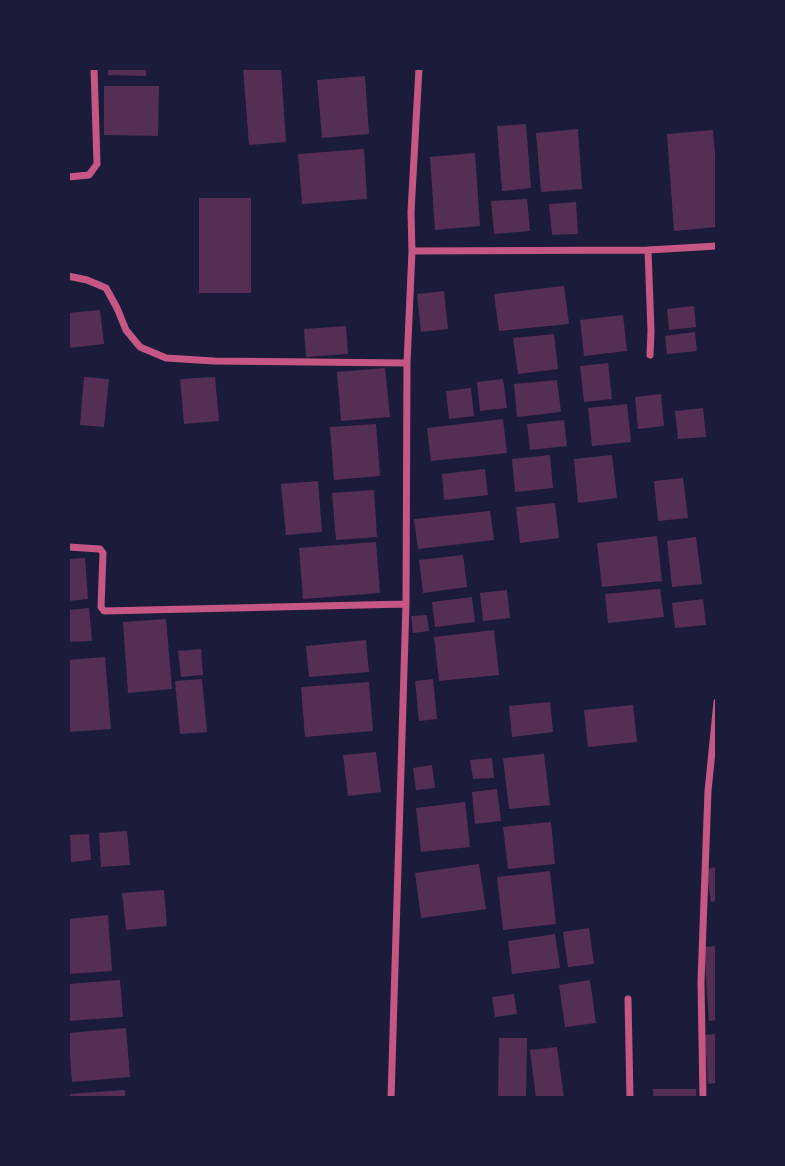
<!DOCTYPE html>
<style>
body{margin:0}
#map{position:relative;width:785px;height:1166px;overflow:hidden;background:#1b1b3a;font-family:"Noto Sans",sans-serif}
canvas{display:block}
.frame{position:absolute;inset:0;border:70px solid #1b1b3a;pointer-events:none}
</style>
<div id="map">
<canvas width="785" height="1166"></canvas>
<div class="frame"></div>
</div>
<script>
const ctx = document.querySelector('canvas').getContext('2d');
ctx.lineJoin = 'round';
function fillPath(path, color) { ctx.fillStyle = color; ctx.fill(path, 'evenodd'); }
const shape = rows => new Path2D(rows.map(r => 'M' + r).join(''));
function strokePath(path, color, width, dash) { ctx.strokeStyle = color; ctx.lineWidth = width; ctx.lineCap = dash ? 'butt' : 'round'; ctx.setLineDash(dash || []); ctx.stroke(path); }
fillPath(shape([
 [108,68,146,68,146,76,108,75],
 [243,68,281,68,286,142,249,145],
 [365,76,369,134,322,138,317,80],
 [104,86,159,86,158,136,104,135],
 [526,124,531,188,502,191,497,126],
 [578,129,582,189,541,192,536,133],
 [713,130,717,176,717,227,674,231,667,134],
 [364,149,367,199,302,204,298,154],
 [475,153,480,226,435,230,430,157],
 [199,198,251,198,251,293,199,293],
 [527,199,530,231,494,234,491,201],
 [576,202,578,234,552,235,549,204],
 [564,286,569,324,499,331,494,294],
 [444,291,448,329,421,332,417,294],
 [694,306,696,327,669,330,667,309],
 [100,310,104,344,68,348,68,313],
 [623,315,627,351,584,356,580,320],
 [346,326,348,354,306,357,304,329],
 [695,332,697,351,667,354,665,336],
 [554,334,558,369,518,374,513,338],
 [608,363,612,399,584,402,580,366],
 [385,368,390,417,341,421,337,372],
 [84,377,109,379,104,427,80,425],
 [215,377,219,421,184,424,180,379],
 [503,379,507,408,480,411,477,382],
 [557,380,561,412,517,417,514,384],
 [471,388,474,416,449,419,446,391],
 [661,394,664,426,638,429,635,397],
 [627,404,631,442,592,446,588,408],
 [703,408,706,437,678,439,675,411],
 [503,419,507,453,431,461,427,428],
 [564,420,567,446,530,450,527,424],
 [376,424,380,476,334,480,330,427],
 [550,455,553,488,515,492,512,459],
 [612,455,617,498,578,503,574,459],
 [485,469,488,495,444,500,442,474],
 [683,478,688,518,658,521,654,481],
 [318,481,322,532,286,535,281,484],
 [374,490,377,537,336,540,332,493],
 [555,503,559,538,520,543,516,507],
 [490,511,494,540,418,549,414,519],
 [657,536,662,581,602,587,597,543],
 [696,537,702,584,672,587,667,541],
 [376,542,380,593,303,599,299,548],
 [463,555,467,587,423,593,419,560],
 [85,558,88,599,68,601,68,559],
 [660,589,664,617,608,623,605,594],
 [507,590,510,618,483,621,480,593],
 [472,597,475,622,435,627,432,602],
 [703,599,706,625,675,628,672,603],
 [89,608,92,641,68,642,68,610],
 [427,615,429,631,413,633,411,616],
 [166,619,172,689,128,693,123,622],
 [494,630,499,675,439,681,434,637],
 [366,640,369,672,309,677,306,646],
 [201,649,203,675,181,677,178,651],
 [105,657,111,729,68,732,68,660],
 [202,679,207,732,180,734,175,681],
 [433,679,437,719,419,721,415,681],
 [369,682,373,731,305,737,301,687],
 [550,702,553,732,512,737,509,706],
 [633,705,637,742,588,747,584,710],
 [376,752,381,792,348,796,343,755],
 [544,754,550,805,509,809,503,758],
 [492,758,494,778,473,779,470,760],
 [432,765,435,788,416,790,413,768],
 [497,789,501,821,475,824,472,792],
 [465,802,470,847,421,852,416,808],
 [551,822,555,864,508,869,503,827],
 [127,831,130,865,101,867,99,833],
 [89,834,91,860,71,862,70,835],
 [479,864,486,909,421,918,415,873],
 [717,867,717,901,711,902,706,869],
 [550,871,556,924,503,930,497,877],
 [164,890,167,926,126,930,122,893],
 [108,915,112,971,68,974,68,919],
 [589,928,594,964,568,967,563,932],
 [555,934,560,968,512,974,508,941],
 [717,946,717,1020,709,1021,704,947],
 [120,980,123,1017,68,1021,68,984],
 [590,980,596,1023,565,1027,559,985],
 [514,994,517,1014,495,1017,492,997],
 [126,1028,130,1077,72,1082,68,1033],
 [717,1034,717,1083,708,1084,705,1035],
 [499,1038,527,1038,526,1098,498,1098],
 [557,1047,564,1098,536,1098,530,1050],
 [653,1089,696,1089,696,1098,653,1098],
 [125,1090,125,1098,68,1098,68,1094]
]), '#542f53');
strokePath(shape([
 [68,177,89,175,97,164,94,68],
 [648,250,717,246],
 [412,251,648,250,651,331,650,355],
 [68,276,87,280,106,288,117,308,126,330,140,347,166,358,214,361,407,363],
 [68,547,100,549,103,553,101,607,104,611,406,604],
 [628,999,630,1098],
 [391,1098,406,604,407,363,412,251,411,212,419,68],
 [703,1098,701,982,708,791,717,702]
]), '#c65784', 7);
</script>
